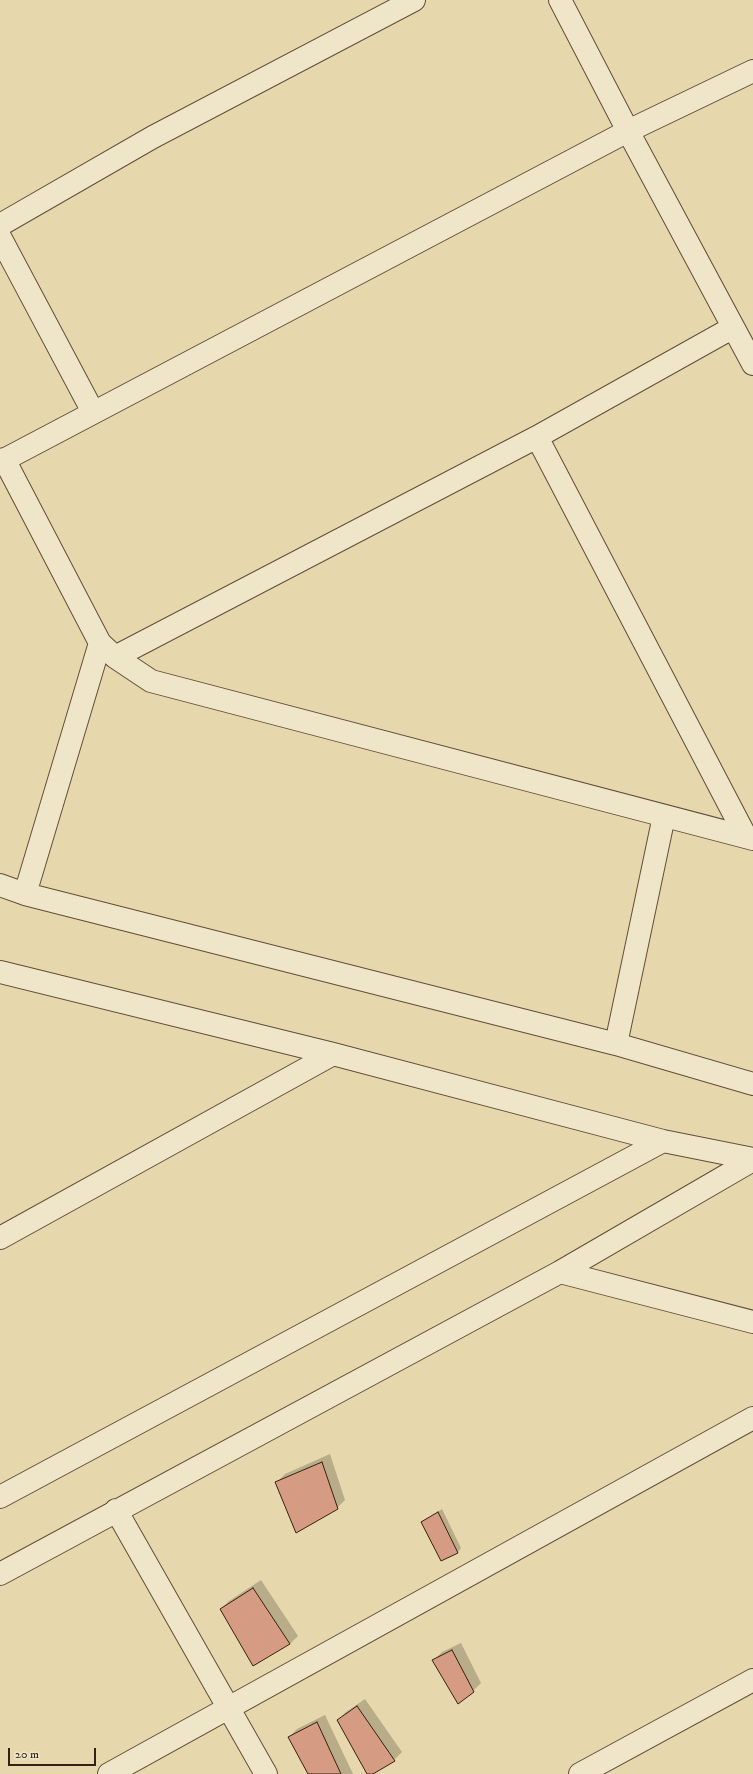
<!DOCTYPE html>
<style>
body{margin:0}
#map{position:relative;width:753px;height:1774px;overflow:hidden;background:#e6d8ac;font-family:"IM FELL DW Pica",serif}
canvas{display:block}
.scale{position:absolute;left:8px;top:1748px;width:88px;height:18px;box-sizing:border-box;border:2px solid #352013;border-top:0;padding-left:5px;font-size:12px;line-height:14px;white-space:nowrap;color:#352013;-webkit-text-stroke:3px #efe6c9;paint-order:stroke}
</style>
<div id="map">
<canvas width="753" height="1774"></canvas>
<div class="scale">20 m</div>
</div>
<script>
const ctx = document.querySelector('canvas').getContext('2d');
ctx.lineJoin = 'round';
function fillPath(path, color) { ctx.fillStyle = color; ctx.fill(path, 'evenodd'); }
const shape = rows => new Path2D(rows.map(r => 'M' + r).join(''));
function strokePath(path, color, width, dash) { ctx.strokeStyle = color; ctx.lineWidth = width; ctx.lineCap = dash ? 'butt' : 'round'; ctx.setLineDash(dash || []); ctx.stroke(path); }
fillPath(shape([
 [330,1454,345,1500,337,1508,277,1482,285,1474],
 [442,1509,461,1548,458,1552,442,1560,422,1523],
 [261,1580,298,1636,290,1644,221,1609,229,1601],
 [461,1643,481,1683,473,1691,434,1660,442,1652],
 [365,1699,402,1752,394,1760,371,1774,368,1774,338,1720,346,1712],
 [325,1715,353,1774,309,1774,289,1737,297,1729]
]), '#0003');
const building = shape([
 [322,1462,338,1509,296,1533,275,1482,322,1462],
 [438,1512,458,1553,441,1561,421,1522,438,1512],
 [253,1588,290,1644,253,1666,220,1609,253,1588],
 [452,1650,474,1692,458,1704,432,1660,452,1650],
 [357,1706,395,1761,373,1774,367,1774,337,1720,357,1706],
 [317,1722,341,1774,308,1774,288,1737,317,1722]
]);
fillPath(building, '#d69b83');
strokePath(building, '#352013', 1);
const minor = shape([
 [560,0,628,131,753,364],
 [0,225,153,137,414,0],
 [0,237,93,412],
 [537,437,746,837],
 [4,459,100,643,115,657,151,681,753,839],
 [0,462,628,131,753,71],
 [115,657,537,437,732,328],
 [0,885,25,894,616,1044,753,1084],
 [25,894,100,643],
 [0,972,333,1054,663,1141,753,1159],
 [616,1044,664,816],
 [0,1238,333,1054],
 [560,1272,753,1322],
 [0,1497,663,1141],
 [116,1510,266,1774],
 [0,1574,560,1272,753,1160],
 [109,1774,753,1418],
 [580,1774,753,1680]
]);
strokePath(minor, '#614e39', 24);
strokePath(minor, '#efe6c9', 22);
</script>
